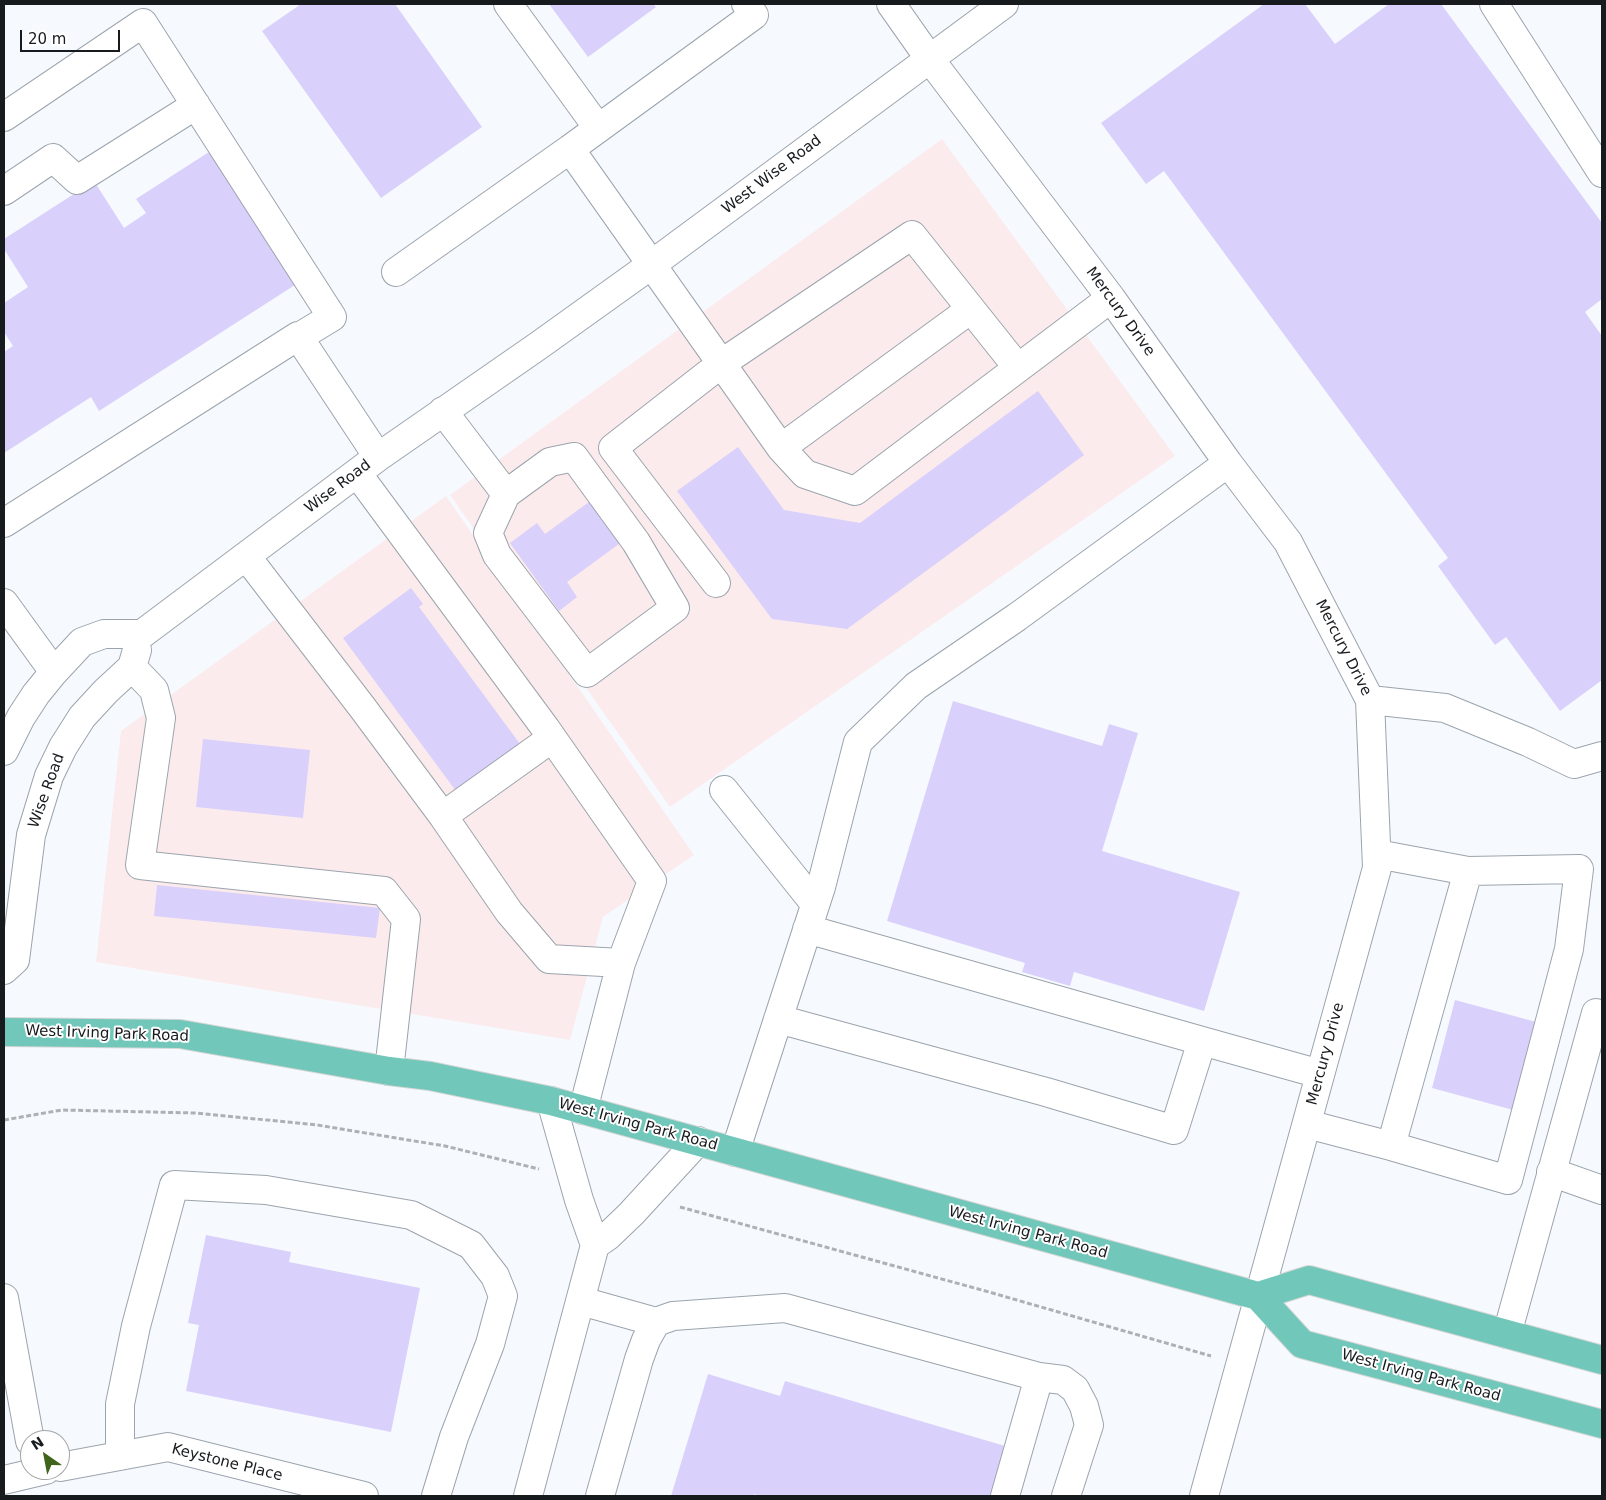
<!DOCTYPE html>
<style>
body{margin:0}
#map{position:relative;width:1606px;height:1500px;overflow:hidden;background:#f6fafe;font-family:"DejaVu Sans",sans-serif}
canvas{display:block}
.frame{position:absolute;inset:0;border:5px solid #181b1e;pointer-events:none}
.north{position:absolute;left:20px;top:1430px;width:50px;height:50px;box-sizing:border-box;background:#fff;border:1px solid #a3a4a5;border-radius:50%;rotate:327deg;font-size:14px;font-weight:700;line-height:20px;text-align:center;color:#181b1e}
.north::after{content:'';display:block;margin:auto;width:18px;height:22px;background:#40641b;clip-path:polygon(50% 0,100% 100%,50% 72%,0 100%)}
.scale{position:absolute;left:20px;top:30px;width:100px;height:22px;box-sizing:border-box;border:2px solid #181b1e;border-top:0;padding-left:6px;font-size:15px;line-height:18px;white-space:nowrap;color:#181b1e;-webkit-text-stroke:4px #fff;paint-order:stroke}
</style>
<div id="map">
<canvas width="1606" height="1500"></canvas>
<div class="frame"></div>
<div class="north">N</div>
<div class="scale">20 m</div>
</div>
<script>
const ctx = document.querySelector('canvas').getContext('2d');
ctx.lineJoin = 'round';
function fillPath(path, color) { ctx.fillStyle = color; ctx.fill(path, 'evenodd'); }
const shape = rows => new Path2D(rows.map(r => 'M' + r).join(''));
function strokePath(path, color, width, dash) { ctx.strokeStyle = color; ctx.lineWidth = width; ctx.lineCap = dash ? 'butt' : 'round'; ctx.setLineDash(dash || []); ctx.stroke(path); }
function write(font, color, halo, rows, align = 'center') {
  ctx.font = font + ' "DejaVu Sans",sans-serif'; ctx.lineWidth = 4; ctx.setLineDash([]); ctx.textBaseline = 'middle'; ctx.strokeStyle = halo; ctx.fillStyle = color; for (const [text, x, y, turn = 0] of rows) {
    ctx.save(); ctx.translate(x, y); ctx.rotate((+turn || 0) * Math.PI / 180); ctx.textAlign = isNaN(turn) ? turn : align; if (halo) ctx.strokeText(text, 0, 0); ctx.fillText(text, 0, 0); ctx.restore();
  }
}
fillPath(shape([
 [942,139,1175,456,670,807,450,495],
 [446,496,694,855,603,917,570,1040,96,962,121,731]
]), '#fcebec');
fillPath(shape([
 [301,4,395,4,482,127,381,198,262,31],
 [549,4,653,4,656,7,588,57],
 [1264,4,1305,4,1335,44,1389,4,1441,4,1602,223,1602,299,1585,312,1602,336,1602,680,1560,711,1506,637,1495,645,1438,566,1448,558,1164,171,1146,184,1101,123],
 [212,150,298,283,99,411,91,397,4,453,4,352,13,346,4,332,4,303,28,287,4,249,4,239,94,181,124,228,146,213,136,199],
 [1038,391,1084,455,847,629,772,619,677,491,738,447,784,510,860,523],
 [593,499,623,541,567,582,577,597,559,611,510,543,537,523,545,534],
 [411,588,423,604,419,607,520,744,456,791,343,638],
 [953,701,1102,746,1109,724,1138,733,1102,851,1240,892,1204,1011,1074,972,1070,986,1022,972,1025,963,887,921],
 [203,739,310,750,303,818,196,807],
 [157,885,380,908,376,938,154,916],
 [1455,1000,1540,1023,1517,1111,1432,1088],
 [206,1235,291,1252,289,1262,420,1288,391,1432,186,1391,199,1325,188,1323],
 [708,1374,780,1396,785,1381,1005,1446,990,1496,760,1496,754,1494,754,1496,671,1496]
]), '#d9d0fb');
const minor = shape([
 [508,4,598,128],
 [746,4,754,15,570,149,781,448,805,474,855,491,1111,298],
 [891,4,929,58,1111,298,1228,463,1288,542,1370,700,1377,868,1204,1496],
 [1494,4,1602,173],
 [4,117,143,23,332,317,299,337],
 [4,191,53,158,77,180,196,105],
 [396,272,570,149],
 [443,411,506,494,488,533,497,555,587,673,675,608,636,542,574,457,550,462,506,494],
 [781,448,971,309],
 [357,473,546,729,652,881,621,963,583,1110],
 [4,523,298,336,378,457],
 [246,556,362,707,443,816,509,912,549,959,621,963],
 [716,583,613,448,722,363,912,235,1018,368],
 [4,603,54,672],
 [132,667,154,690,161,718,140,865,384,891,406,919,389,1071],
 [1370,700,1445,708,1528,742,1574,764,1602,756],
 [4,751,21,717,36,694,54,672,82,642,104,634,142,634,378,457,538,346,651,265,1004,4],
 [724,790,815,904],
 [443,816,552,738],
 [807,929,1202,1041],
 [4,970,15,960,31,835,49,776,63,747,82,717,106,691,132,667,137,650],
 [778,1019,1046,1092,1174,1130,1202,1041,1320,1074],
 [1307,1124,1391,1146,1468,871,1377,854],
 [1391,1146,1508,1180,1569,949,1579,869,1468,871],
 [735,1152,821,887,858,742,916,686,1017,617,1228,463],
 [1551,1172,1602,1190],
 [595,1245,608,1236,631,1214,698,1141],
 [4,1298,30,1441],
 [581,1301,656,1322],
 [1507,1334,1596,1013],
 [120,1456,120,1404,136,1326,174,1185,266,1190,411,1215,471,1245,495,1276,503,1296,490,1344,454,1437,436,1496],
 [60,1467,168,1447,364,1496],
 [4,1480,46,1470],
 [528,1496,595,1245,579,1200,551,1101],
 [600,1496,639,1359,646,1340,656,1322,673,1316,785,1308,1039,1377,1063,1380,1075,1389,1084,1406,1089,1425,1066,1496],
 [1005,1496,1039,1377]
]);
const major = shape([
 [4,1032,180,1034,389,1071,430,1076,551,1101,1258,1296,1302,1344,1602,1424],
 [1258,1296,1309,1280,1602,1360]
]);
strokePath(minor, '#9ba4ad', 30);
strokePath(major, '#d5d6d6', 30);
strokePath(shape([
 [4,1120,62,1110,196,1113,317,1125,445,1146,539,1169],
 [680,1207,989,1292,1211,1356]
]), '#adb1b4', 3, [5, 2.5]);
strokePath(minor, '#fff', 28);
strokePath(major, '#71c7b9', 28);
write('15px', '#181b1e', '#fff', [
 ["West Wise Road",772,175,-37],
 ["Mercury Drive",1120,312,54],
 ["Wise Road",338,487,-37],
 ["Mercury Drive",1343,648,63],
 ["Wise Road",47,791,-70],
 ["West Irving Park Road",107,1034,2],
 ["Mercury Drive",1326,1054,-75],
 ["West Irving Park Road",638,1125,15],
 ["West Irving Park Road",1028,1233,15],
 ["West Irving Park Road",1421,1376,15],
 ["Keystone Place",227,1463,14]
]);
</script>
